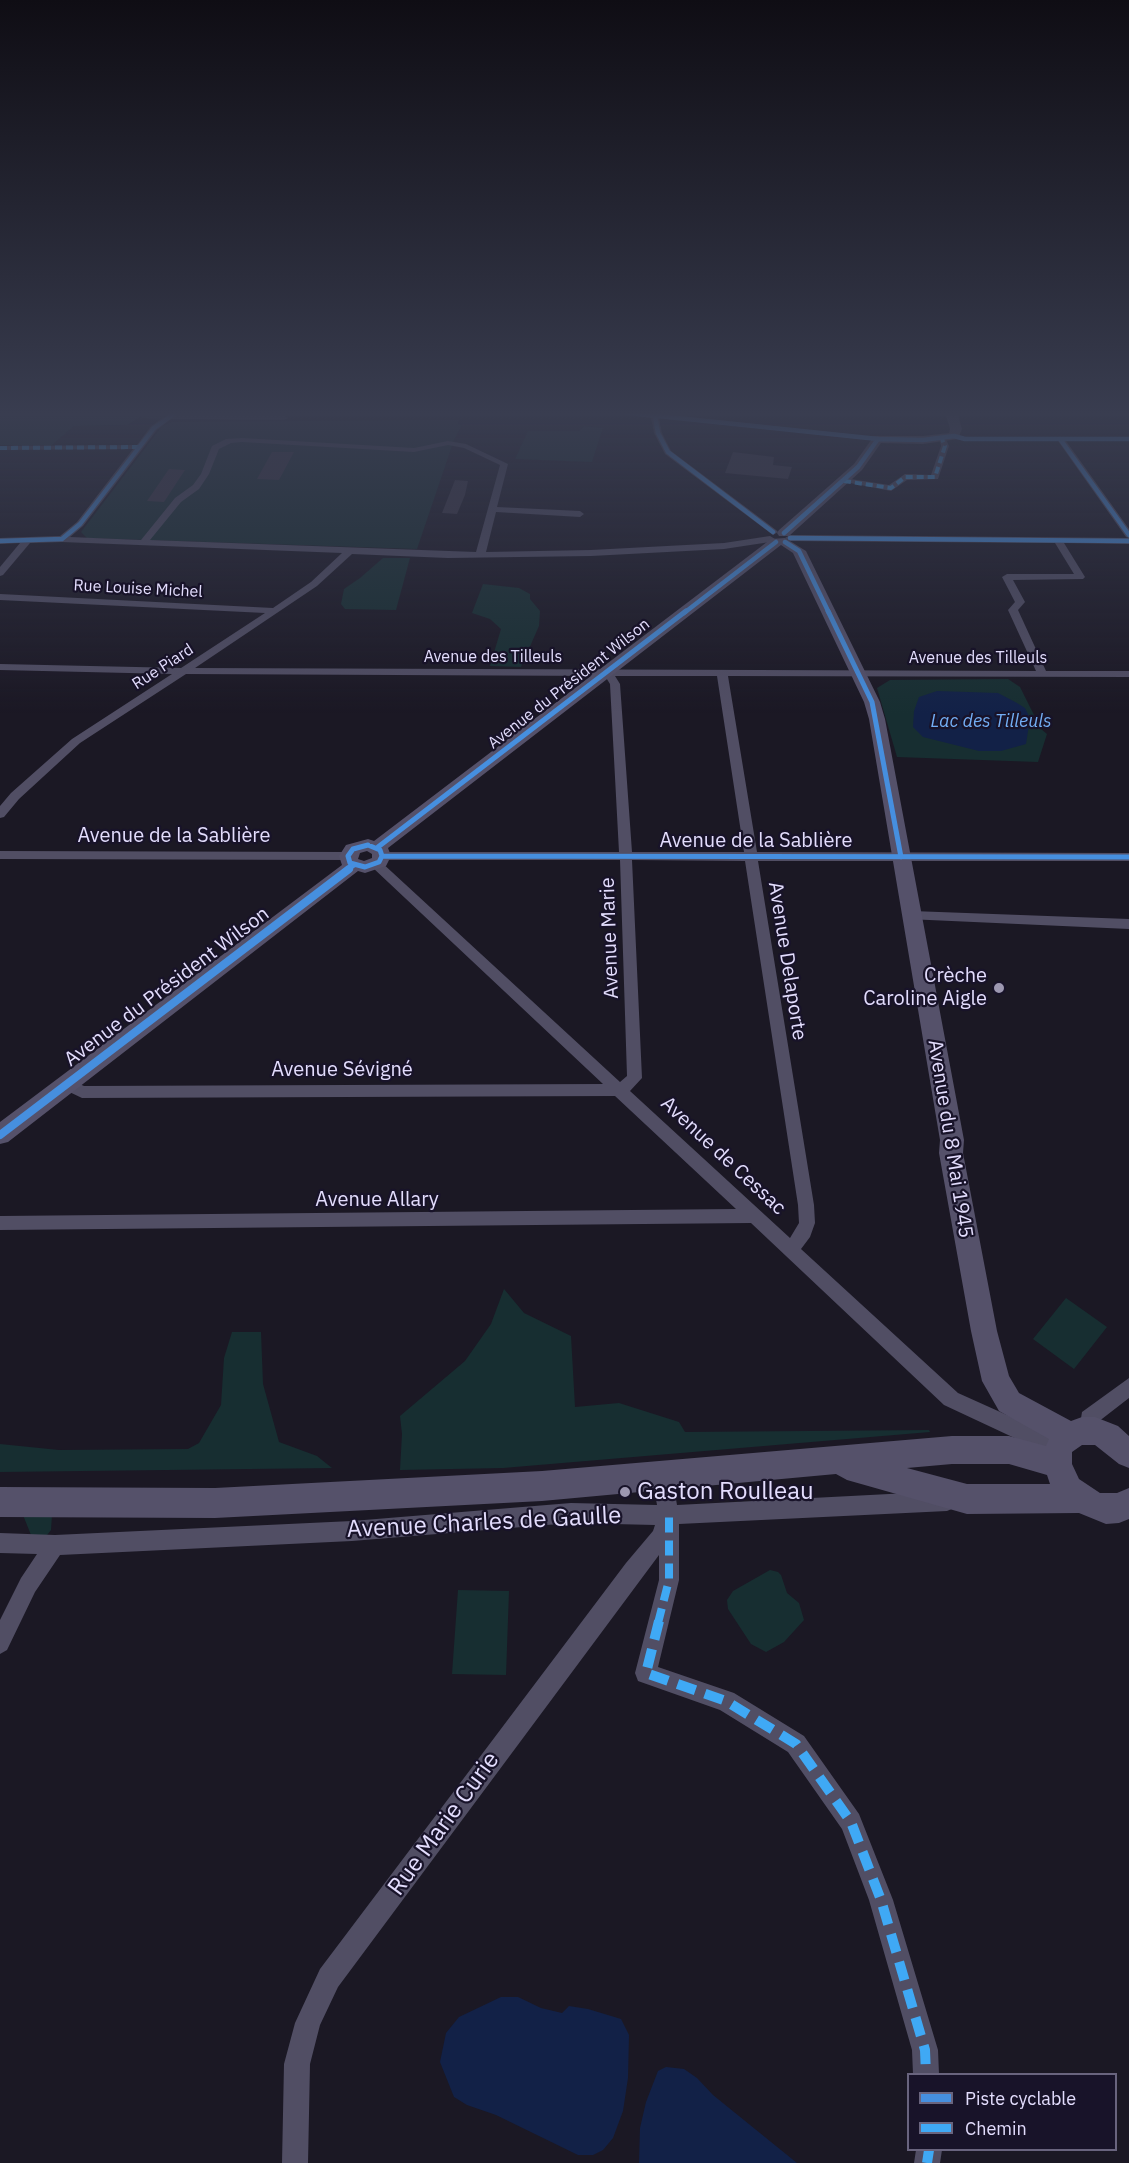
<!DOCTYPE html>
<meta charset="utf-8">
<style>
body{margin:0}
#map{position:relative;width:1129px;height:2163px;overflow:hidden;background:#1b1824;font-family:"IBM Plex Sans",sans-serif}
canvas{display:block}
.legend{position:absolute;left:907px;top:2073px;width:210px;height:78px;box-sizing:border-box;background:#181329;border:2px solid #69647e;margin:0;padding:8px 10px;list-style:none;font-size:18px;color:#e3ddfd}
.legend li{display:flex;align-items:center;gap:12px;height:30px}
.legend b{width:30px;border:2px solid #69647e}
</style>
<div id="map">
<canvas width="1129" height="2163"></canvas>
<ul class="legend">
<li><b style="height:8px;background:#468fdf"></b>Piste cyclable</li>
<li><b style="height:8px;background:#3fa9f5"></b>Chemin</li>
</ul>
</div>
<script>
const ctx = document.querySelector('canvas').getContext('2d');
ctx.lineJoin = 'round';
function fillPath(path, color) { ctx.fillStyle = color; ctx.fill(path, 'evenodd'); }
const shape = rows => new Path2D(rows.map(r => 'M' + r).join(''));
function strokePath(path, color, width, dash) { ctx.strokeStyle = color; ctx.lineWidth = width; ctx.lineCap = dash ? 'butt' : 'round'; ctx.setLineDash(dash || []); ctx.stroke(path); }
function write(font, color, halo, rows, align = 'center') {
  ctx.font = font + ' "IBM Plex Sans",sans-serif'; ctx.lineWidth = 4.5; ctx.setLineDash([]); ctx.textBaseline = 'middle'; ctx.strokeStyle = halo; ctx.fillStyle = color; for (const [text, x, y, turn = 0] of rows) {
    ctx.save(); ctx.translate(x, y); ctx.rotate((+turn || 0) * Math.PI / 180); ctx.textAlign = isNaN(turn) ? turn : align; if (halo) ctx.strokeText(text, 0, 0); ctx.fillText(text, 0, 0); ctx.restore();
  }
}
fillPath(shape([
 [0,411,171,411,159,420,140,417,127,425,74,426,52,445,0,445],
 [447,420,459,420,458,424,462,425,454,440,417,549,87,538,81,532,162,426,172,422],
 [584,426,603,428,592,462,515,459,528,431,579,431],
 [383,558,410,558,396,610,345,609,341,604,344,589,360,578],
 [483,584,519,588,530,594,530,599,540,611,539,626,521,667,490,666,501,629,490,619,472,613],
 [1008,679,1020,687,1041,729,1047,734,1038,762,897,757,877,688,890,680],
 [504,1289,524,1313,571,1336,575,1407,619,1403,679,1422,685,1432,929,1430,930,1432,503,1468,400,1470,402,1434,400,1416,465,1361,491,1324],
 [1066,1298,1107,1327,1074,1369,1033,1339],
 [232,1332,261,1332,263,1384,279,1442,317,1456,332,1468,0,1472,0,1444,59,1450,188,1449,199,1443,221,1405,224,1358],
 [23,1515,52,1515,51,1530,44,1539,33,1540],
 [770,1570,778,1572,781,1575,787,1593,799,1603,804,1620,784,1642,766,1652,751,1644,728,1609,727,1600,733,1591],
 [458,1590,509,1591,506,1675,452,1674]
]), '#172e31');
fillPath(shape([
 [937,691,998,693,1017,703,1025,708,1030,718,1026,744,1001,751,979,751,923,737,913,727,914,711,919,697],
 [501,1997,518,1997,541,2008,562,2013,569,2006,588,2009,621,2019,629,2035,628,2078,623,2111,613,2138,603,2150,593,2155,578,2155,496,2115,467,2105,454,2097,440,2062,446,2033,459,2017],
 [666,2067,684,2069,697,2078,713,2095,797,2163,639,2163,640,2128,646,2102,658,2071]
]), '#122147');
fillPath(shape([
 [272,452,294,452,279,480,257,479],
 [733,452,774,457,773,465,792,467,788,479,725,473],
 [169,469,185,470,164,502,147,501],
 [455,480,468,481,465,495,457,514,442,513]
]), '#3b3645');
fillPath(shape([
 [173,411,182,411,178,415,284,416,288,418,284,420,171,419,157,430,83,526,70,537,141,540,175,498,193,485,201,474,212,446,226,439,242,438,414,448,448,441,466,444,508,464,497,507,580,511,584,514,580,517,496,512,486,552,591,550,724,543,770,536,775,539,770,542,724,549,591,556,448,558,352,554,317,586,195,668,1036,671,1008,610,1015,602,1002,577,1007,574,1074,574,1055,543,790,541,785,538,790,535,1129,538,1129,544,1064,543,1085,577,1083,579,1013,580,1025,602,1018,610,1046,671,1129,671,1129,677,728,676,757,852,1129,853,1129,861,758,861,814,1205,815,1223,810,1237,801,1249,958,1393,1067,1442,1069,1449,1067,1456,1060,1458,1053,1456,944,1405,751,1223,0,1230,0,1216,736,1209,615,1096,82,1098,61,1088,58,1084,61,1080,66,1078,84,1086,603,1084,372,867,370,864,372,861,376,860,380,861,620,1082,627,1076,620,860,382,860,376,856,382,852,619,852,610,684,605,676,186,674,80,743,19,799,4,817,0,818,0,806,11,793,72,739,172,674,0,670,0,664,181,668,265,613,0,600,0,594,273,608,311,582,342,553,62,542,30,543,3,575,0,576,0,567,20,543,0,544,0,538,60,536,77,522,133,449,0,450,0,446,137,445,151,426,173,411],
 [242,442,414,452,448,445,464,448,500,465,476,552,150,540,181,502,199,489,209,474,219,449,231,443,242,442],
 [615,676,717,676,744,852,632,852,620,684,615,676],
 [632,860,745,861,798,1205,799,1223,790,1238,630,1091,642,1078,632,860],
 [606,411,632,411,878,437,882,439,878,441,659,418,662,433,671,451,776,530,778,532,773,535,665,454,654,433,651,418,606,411],
 [954,434,965,437,1129,437,1129,441,1066,441,1129,529,1129,538,1126,537,1058,441,965,441,951,438,951,434,954,434],
 [939,437,945,437,949,446,938,479,907,480,891,491,840,481,844,478,889,485,905,474,931,475,941,446,939,437],
 [0,851,348,852,354,856,348,860,0,859,0,851],
 [912,911,1129,919,1129,929,907,919,905,916,907,913,912,911],
 [1129,1378,1129,1398,1098,1422,1095,1437,1088,1440,1081,1437,1079,1431,1082,1412,1129,1378],
 [662,1466,669,1469,672,1476,677,1505,947,1491,954,1494,957,1501,954,1508,947,1511,679,1524,679,1580,658,1667,734,1693,804,1736,859,1814,893,1900,938,2050,939,2074,913,2074,912,2050,869,1900,842,1829,788,1752,720,1710,638,1681,635,1673,659,1580,659,1555,338,1987,320,2025,310,2064,308,2163,282,2163,284,2064,295,2023,320,1969,626,1563,653,1531,655,1525,571,1523,352,1541,60,1555,35,1592,7,1650,0,1654,0,1620,21,1578,37,1554,0,1553,0,1533,55,1535,352,1521,571,1503,657,1505,652,1476,655,1469,662,1466],
 [916,2150,942,2150,940,2163,914,2163,916,2150]
]), '#514e64');
fillPath(shape([
 [945,411,957,411,962,429,958,439,923,444,881,443,862,470,789,536,779,536,777,533,779,530,854,464,874,436,923,436,949,433,950,429,945,411],
 [785,538,806,551,880,702,885,719,964,1140,963,1153,997,1331,1009,1376,1019,1393,1071,1421,1082,1417,1095,1417,1118,1426,1129,1436,1129,1468,1119,1464,1095,1445,1082,1445,1072,1452,1072,1464,1079,1479,1100,1493,1117,1493,1129,1488,1129,1519,1119,1523,1106,1524,1079,1513,967,1514,847,1480,836,1474,542,1501,215,1518,0,1517,0,1487,215,1488,542,1471,952,1436,1009,1436,1046,1446,1049,1439,999,1411,982,1381,971,1331,939,1153,940,1140,869,719,864,702,793,553,781,545,388,848,391,856,386,866,365,873,358,871,8,1142,0,1144,0,1122,342,865,339,856,346,845,368,839,374,841,771,539,785,538],
 [367,851,372,854,372,858,364,861,358,859,360,853,367,851],
 [952,1464,1009,1464,1047,1475,1050,1484,967,1484,907,1468,952,1464]
]), '#55516a');
strokePath(shape([
 [0,448,140,447],
 [844,481,891,488,905,477,935,477,945,446,942,439]
]), '#3fa9f5', 4, [7, 4]);
strokePath(shape([
 [658,1623,669,1580,669,1515]
]), '#3fa9f5', 8, [15, 8]);
strokePath(shape([
 [659,1621,646,1673,726,1701,796,1744,851,1822,881,1900,925,2050,926,2074],
 [927,2163,929,2150]
]), '#3fa9f5', 10, [19, 10]);
strokePath(shape([
 [610,411,878,439,923,440,954,436,965,439,1129,439],
 [655,416,658,433,668,452,773,532],
 [1060,439,1129,535],
 [784,533,858,467,878,439],
 [790,538,1129,541],
 [0,541,62,539,80,524,154,428,178,411],
 [785,542,799,551,829,613],
 [684,613,776,542]
]), '#468fdf', 4.5);
strokePath(shape([
 [828,611,872,702,901,857],
 [368,845,380,850,382,856,379,862,365,867,350,863,348,856,353,849,368,845],
 [378,847,686,611],
 [382,856,1129,857],
 [347,870,354,865]
]), '#468fdf', 5);
strokePath(shape([
 [0,1135,349,869]
]), '#468fdf', 8);
const sky = ctx.createLinearGradient(0, 0, 0, 714);
sky.addColorStop(0, '#0f0d14');
sky.addColorStop(0.58, '#393d50');
sky.addColorStop(1, '#393d5000');
ctx.fillStyle = sky;
ctx.fillRect(0, 0, 1129, 714);
for (const [x, y, r, color] of [
 [999,988,6,"#9d98b1"],
 [625,1492,6,"#9d98b1"]
]) { const dot = new Path2D(); dot.arc(x, y, r, 0, 2 * Math.PI); ctx.fillStyle = color; ctx.fill(dot); strokePath(dot, '#181329', 2); }
write('16px', '#e3ddfd', '#181329', [
 ["Rue Louise Michel",138,589,3],
 ["Avenue des Tilleuls",493,657],
 ["Avenue des Tilleuls",978,658],
 ["Rue Piard",163,667,-33],
 ["Avenue du Président Wilson",569,684,-38]
]);
write('italic 18px', '#73aef5', '#181329', [
 ["Lac des Tilleuls",991,722]
]);
write('20px', '#e3ddfd', '#181329', [
 ["Avenue de la Sablière",174,836],
 ["Avenue de la Sablière",756,841],
 ["Avenue Marie",610,938,-92],
 ["Avenue Delaporte",787,961,81],
 ["Avenue du Président Wilson",167,987,-37],
 ["Avenue Sévigné",342,1070],
 ["Avenue du 8 Mai 1945",950,1139,81],
 ["Avenue de Cessac",723,1156,43],
 ["Avenue Allary",377,1200]
]);
write('20px', '#e3ddfd', '#181329', [
 ["Crèche",987,976],
 ["Caroline Aigle",987,999]
], 'right');
write('24px', '#e3ddfd', '#181329', [
 ["Gaston Roulleau",637,1492]
], 'left');
write('24px', '#e3ddfd', '#181329', [
 ["Avenue Charles de Gaulle",484,1523,-3],
 ["Rue Marie Curie",444,1824,-54]
]);
</script>
